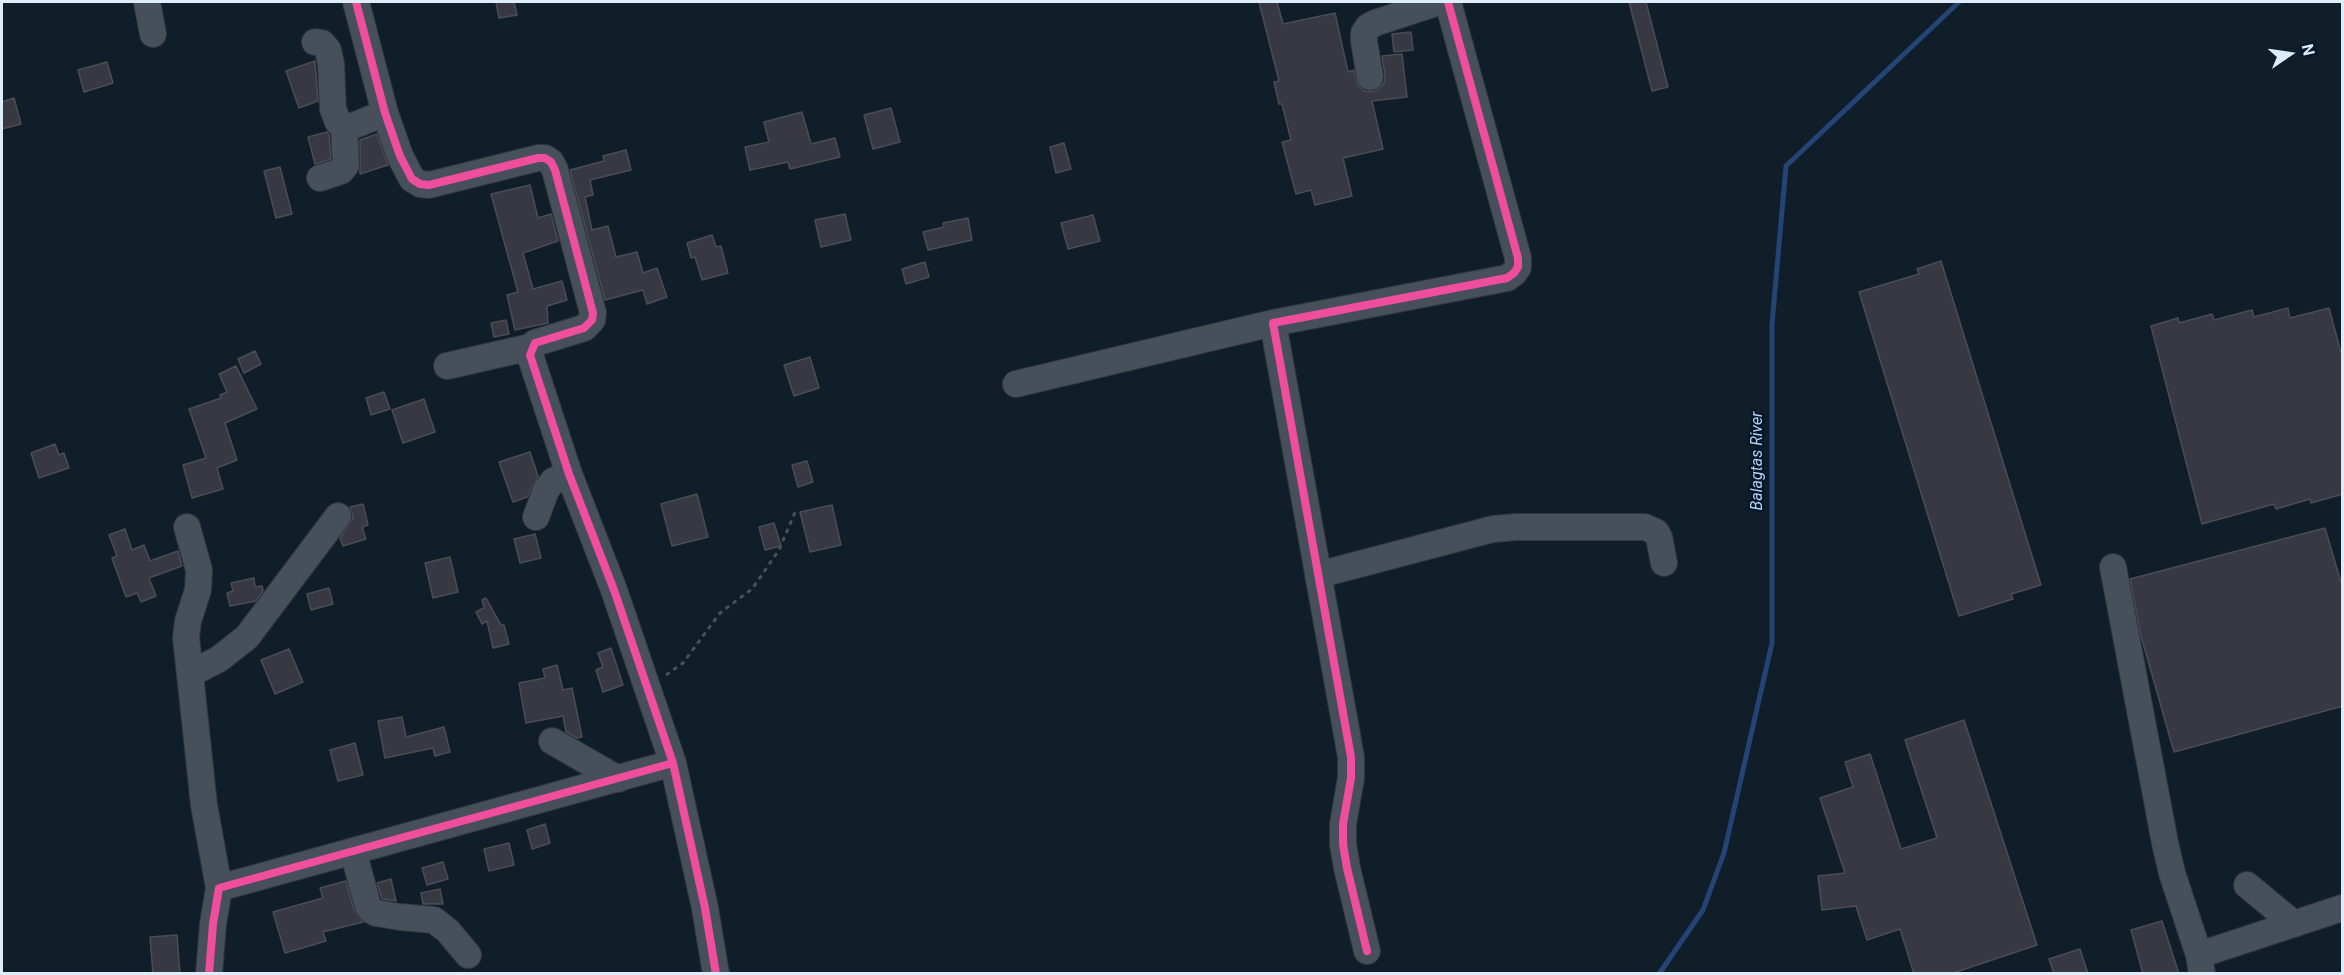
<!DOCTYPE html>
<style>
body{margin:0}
#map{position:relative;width:2344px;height:975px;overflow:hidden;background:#101e2a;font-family:Roboto,sans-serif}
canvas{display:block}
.frame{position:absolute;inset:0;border:3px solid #deedfb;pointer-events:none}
.north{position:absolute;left:2260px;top:24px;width:60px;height:60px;-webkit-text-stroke:4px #001629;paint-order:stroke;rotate:77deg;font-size:16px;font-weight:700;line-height:24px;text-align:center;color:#deedfb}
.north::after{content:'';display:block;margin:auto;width:21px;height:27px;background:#deedfb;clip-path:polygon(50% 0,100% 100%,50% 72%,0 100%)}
</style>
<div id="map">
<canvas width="2344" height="975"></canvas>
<div class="frame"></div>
<div class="north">N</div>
</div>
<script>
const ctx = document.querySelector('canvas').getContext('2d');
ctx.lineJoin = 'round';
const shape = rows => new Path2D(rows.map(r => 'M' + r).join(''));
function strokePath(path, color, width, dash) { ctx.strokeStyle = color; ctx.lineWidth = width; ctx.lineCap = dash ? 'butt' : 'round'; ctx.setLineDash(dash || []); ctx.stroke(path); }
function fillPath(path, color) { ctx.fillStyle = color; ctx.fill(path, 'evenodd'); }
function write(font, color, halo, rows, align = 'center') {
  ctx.font = font + ' Roboto,sans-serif'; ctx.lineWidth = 4.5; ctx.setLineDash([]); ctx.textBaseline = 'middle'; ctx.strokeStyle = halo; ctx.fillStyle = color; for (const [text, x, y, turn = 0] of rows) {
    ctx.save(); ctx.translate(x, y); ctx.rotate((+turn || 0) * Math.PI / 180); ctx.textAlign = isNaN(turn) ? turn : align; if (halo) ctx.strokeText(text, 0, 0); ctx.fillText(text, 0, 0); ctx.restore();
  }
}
strokePath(shape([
 [1659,974,1703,910,1724,853,1772,643,1772,324,1786,166,1959,2]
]), '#254476', 5);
const building = shape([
 [496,2,514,2,517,15,499,18,496,2],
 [1259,2,1277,2,1283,24,1335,13,1348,72,1354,70,1358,86,1365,91,1372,92,1379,89,1384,83,1385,75,1382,56,1402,54,1407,97,1372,101,1383,149,1343,158,1352,196,1315,205,1311,190,1296,194,1282,142,1291,140,1282,104,1279,104,1274,82,1279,81,1259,2],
 [1629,2,1646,2,1668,87,1652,91,1629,2],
 [1411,32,1413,50,1394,52,1392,34,1411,32],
 [315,61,318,101,299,108,286,71,315,61],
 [107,62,113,83,84,92,78,70,107,62],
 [14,98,21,124,2,129,2,102,14,98],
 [891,108,900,142,873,149,864,115,891,108],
 [802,112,811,144,835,138,840,157,790,169,788,162,750,170,745,147,769,142,764,122,802,112],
 [327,132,329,135,331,159,315,164,308,137,327,132],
 [377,134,388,165,360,174,360,140,377,134],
 [1064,143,1071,169,1056,173,1050,147,1064,143],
 [626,150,631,170,590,180,593,195,585,197,592,230,608,226,616,257,637,252,643,273,657,268,667,297,647,304,643,290,605,300,570,170,604,161,603,156,626,150],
 [280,167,292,214,276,218,264,171,280,167],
 [530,185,538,218,551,214,558,241,523,253,533,289,562,281,567,300,547,306,548,323,515,330,507,295,518,292,491,194,530,185],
 [845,214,851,240,821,247,815,220,845,214],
 [1093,215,1100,241,1068,249,1061,223,1093,215],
 [968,218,972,240,928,250,923,232,944,227,943,223,968,218],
 [712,235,716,247,721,246,728,273,702,280,695,257,691,258,687,243,712,235],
 [1941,261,2041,585,2011,594,2013,599,1959,616,1859,292,1919,274,1917,269,1941,261],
 [925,262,929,277,906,284,902,269,925,262],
 [2288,308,2290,318,2329,308,2343,360,2343,494,2311,503,2310,499,2276,509,2274,504,2202,524,2151,326,2178,318,2179,323,2212,314,2214,320,2252,310,2254,317,2288,308],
 [506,320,509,334,494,337,491,323,506,320],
 [255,351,261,364,244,373,238,359,255,351],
 [810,357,819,388,794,396,784,365,810,357],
 [236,366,257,409,225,423,237,460,217,468,223,489,192,498,183,465,206,458,189,409,221,398,220,395,227,392,219,374,236,366],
 [384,392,390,409,371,415,366,398,384,392],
 [424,399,435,432,403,443,392,410,424,399],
 [55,444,59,455,64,453,69,468,39,478,31,453,55,444],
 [530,452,538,476,527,497,513,502,499,462,530,452],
 [807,461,813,482,798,487,792,465,807,461],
 [697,494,708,537,672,546,661,504,697,494],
 [363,504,368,525,362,527,366,539,343,546,340,538,353,518,350,507,363,504],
 [832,505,841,545,810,552,800,512,832,505],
 [774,523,781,546,765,550,759,527,774,523],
 [2325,528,2343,589,2343,706,2174,752,2141,636,2130,579,2325,528],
 [125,529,132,550,144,545,150,561,178,551,182,566,149,578,156,596,141,602,137,593,126,597,112,558,117,556,109,535,125,529],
 [535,534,541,558,520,563,514,539,535,534],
 [450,557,458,592,433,598,425,563,450,557],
 [254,578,255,587,262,586,263,591,256,601,230,606,227,593,233,591,231,583,254,578],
 [329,588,333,604,311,610,307,594,329,588],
 [486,598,501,625,504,625,509,644,493,648,487,621,482,624,476,612,484,608,482,600,486,598],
 [611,648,623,685,603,692,596,670,603,667,598,653,611,648],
 [289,649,303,682,275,694,261,660,289,649],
 [557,665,563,690,572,688,582,737,577,738,566,732,563,716,526,723,519,683,545,678,543,669,557,665],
 [402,717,406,737,444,727,450,752,435,756,433,748,385,758,378,721,402,717],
 [1964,720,2037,945,1950,974,1914,974,1900,929,1867,940,1856,906,1822,910,1818,876,1845,873,1820,798,1853,787,1845,762,1870,754,1901,849,1937,838,1905,740,1964,720],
 [355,743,363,775,338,781,330,750,355,743],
 [545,824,550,843,532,849,527,830,545,824],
 [509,843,514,865,489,871,484,849,509,843],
 [443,862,448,879,427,885,422,868,443,862],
 [391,879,396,901,382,899,377,883,391,879],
 [346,881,354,910,363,922,323,932,326,941,285,953,273,912,323,898,320,888,346,881],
 [440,889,443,904,423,904,421,893,440,889],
 [2162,921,2179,974,2143,974,2131,930,2162,921],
 [177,935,180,974,153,974,150,937,177,935],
 [2080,949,2088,974,2054,974,2049,959,2080,949]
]);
fillPath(building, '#373842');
strokePath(building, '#4c4c55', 1.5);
const minor = shape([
 [147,2,153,34],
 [356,2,385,113,400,156,412,179,420,184,429,185,538,158,545,158,551,162,555,170,593,313,592,320,584,328,535,343,530,355,569,474,614,590,673,763,705,908,716,974],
 [315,42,322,43,328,50,331,64,333,109,338,122,344,128,350,127,385,113],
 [1370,77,1364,41,1364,33,1368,27,1375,23,1439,2],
 [320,178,341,171,346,165,344,128],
 [447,366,531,347],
 [1016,384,1273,323],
 [536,517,546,490,553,481,569,474],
 [187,527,199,570,198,590,188,621,186,638,190,674],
 [2113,567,2165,843,2172,873,2199,955,2202,974],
 [1318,575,1493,529,1516,527,1645,527,1656,532,1659,537,1664,563],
 [552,741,618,779],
 [353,851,368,906,371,910,376,913,400,917,434,920,448,931,468,955],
 [2247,885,2294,924],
 [219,888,204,805,190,674,219,659,247,637,338,516],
 [1367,951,1347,868,1343,844,1343,824,1351,778,1351,757,1273,323,1507,278,1514,273,1518,267,1518,258,1448,2],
 [2199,955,2342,908],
 [209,974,213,924,219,888,673,763]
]);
strokePath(minor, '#2e3741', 28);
strokePath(shape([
 [666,675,683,663,720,613,752,589,779,550,796,510]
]), '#485159', 3, [4.5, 4.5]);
strokePath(minor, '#47505a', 26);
strokePath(shape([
 [356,2,385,113,400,156,412,179,420,184,429,185,538,158,545,158,551,162,555,170,593,313,592,320,584,328,535,343,530,355,569,474,614,590,673,763,705,908,716,974],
 [1367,951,1347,868,1343,844,1343,824,1351,778,1351,757,1273,323,1507,278,1514,273,1518,267,1518,258,1448,2],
 [209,974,213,924,219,888,673,763]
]), '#ef4d9e', 8);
write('italic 16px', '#bcd0f1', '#001629', [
 ["Balagtas River",1758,461,-90]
]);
</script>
